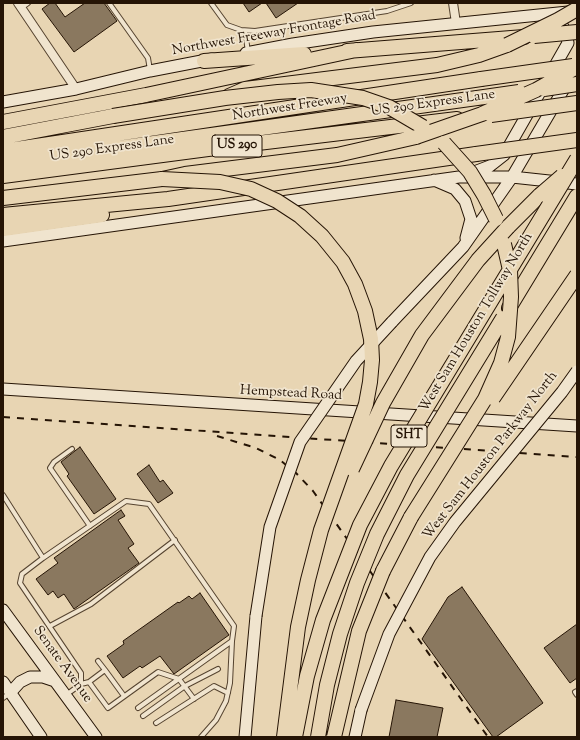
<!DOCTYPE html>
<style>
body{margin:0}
#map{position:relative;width:580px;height:740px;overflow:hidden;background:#e8d5b3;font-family:"Sorts Mill Goudy",serif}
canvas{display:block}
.frame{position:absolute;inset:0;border:4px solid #251405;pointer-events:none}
</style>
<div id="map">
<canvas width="580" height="740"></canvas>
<div class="frame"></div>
</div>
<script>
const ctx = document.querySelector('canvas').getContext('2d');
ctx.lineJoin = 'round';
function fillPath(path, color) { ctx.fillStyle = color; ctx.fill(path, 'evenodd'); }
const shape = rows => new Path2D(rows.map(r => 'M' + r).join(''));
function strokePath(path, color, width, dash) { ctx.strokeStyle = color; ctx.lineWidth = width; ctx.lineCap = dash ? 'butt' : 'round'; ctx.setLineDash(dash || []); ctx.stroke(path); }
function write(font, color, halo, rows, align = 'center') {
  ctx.font = font + ' "Sorts Mill Goudy",serif'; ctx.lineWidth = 3.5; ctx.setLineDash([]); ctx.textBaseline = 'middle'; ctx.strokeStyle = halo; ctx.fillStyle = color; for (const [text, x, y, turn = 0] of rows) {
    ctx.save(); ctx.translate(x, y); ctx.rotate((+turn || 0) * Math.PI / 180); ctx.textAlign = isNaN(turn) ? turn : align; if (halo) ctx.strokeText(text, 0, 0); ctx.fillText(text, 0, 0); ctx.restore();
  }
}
const building = shape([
 [50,3,55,3,65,17,85,3,104,3,117,21,74,52,42,9,50,3],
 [243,3,262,3,249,12,243,3],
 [266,3,298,3,276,18,266,3],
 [80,447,116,499,94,514,67,476,69,474,61,462,80,447],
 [149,465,160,482,163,480,173,493,158,503,137,474,149,465],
 [121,510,125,516,118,520,134,544,128,548,139,563,74,609,64,594,58,598,53,591,48,595,36,579,58,563,54,558,121,510],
 [462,587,543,703,496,737,493,737,422,639,448,597,462,587],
 [200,593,229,635,174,674,160,656,142,668,140,666,123,678,107,656,124,644,123,641,178,602,179,603,189,596,192,599,200,593],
 [577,624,577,678,570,683,544,648,577,624],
 [396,700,443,708,437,737,389,737,396,700]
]);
fillPath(building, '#8a785f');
strokePath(building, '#251405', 1);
const lane = shape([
 [109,3,148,58,150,70],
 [211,3,227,25,241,30,255,31,387,11,411,3],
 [21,8,28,3],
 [245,31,248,52],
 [72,449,54,462,50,468,90,526],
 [3,495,43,558],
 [50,626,91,604,175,540],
 [98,661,105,670],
 [89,682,105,670,124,696],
 [81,684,89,682,108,708,158,672,179,679,194,699],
 [577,691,575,692,577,695],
 [66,695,81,684,81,673,20,583,22,574,43,558,126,501,149,504,234,626,232,641,138,708],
 [3,698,10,693],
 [143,716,185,686,218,669],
 [156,723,214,686,228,693],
 [201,737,216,720,226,701,230,683,232,641]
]);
const street = shape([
 [18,3,76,89],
 [453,3,456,23]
]);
const secondary = shape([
 [246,53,293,44,373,32,568,12],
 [3,102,76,89,150,71,212,59],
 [469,174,490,166,504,155,568,43,566,32,561,24,550,18],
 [434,180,455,189,465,201,471,219,466,238],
 [3,241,459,177,512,177,577,184],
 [392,322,463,247,512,177,569,80],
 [3,389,577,426],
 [3,610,96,737],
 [3,682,41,737],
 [10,693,20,682,30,677,43,677,55,681],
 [245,737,256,616],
 [355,737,361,710]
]);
const highway = shape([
 [347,51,524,37],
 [204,61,304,54],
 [229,96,245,89,437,65,479,55,507,45],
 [3,122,146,95,356,50],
 [3,137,113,116],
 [3,151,481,79],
 [3,164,477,98],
 [3,176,208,149,457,119],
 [3,198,162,179,185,174,337,155,416,137],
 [3,215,168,199,476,154],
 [508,227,540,195],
 [3,229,102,215],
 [509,308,577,196],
 [383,571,411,517]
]);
strokePath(lane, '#564430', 6);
strokePath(street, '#564430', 10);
strokePath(secondary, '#251405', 13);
strokePath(highway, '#251405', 16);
strokePath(lane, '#f0e4ce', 4);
strokePath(street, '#f0e4ce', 8);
strokePath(secondary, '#f0e4ce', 11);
strokePath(highway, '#e8d5b3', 14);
strokePath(shape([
 [3,417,577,457],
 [217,436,256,448,280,460,296,473,313,491,488,737]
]), '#251405', 2, [7, 7]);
const secondaryBridge = shape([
 [256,616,270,527,300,442,356,361,392,322],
 [361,710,389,634,430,557,455,522,562,392,577,371]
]);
const highwayBridge = shape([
 [534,36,577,32],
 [507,45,558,20,577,9],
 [481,79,573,66],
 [544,89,577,84],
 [477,98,519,92],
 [491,115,577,103],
 [113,116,225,98,278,92,311,90,363,98,389,107,423,127],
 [416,137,482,114,536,90,577,67],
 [444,143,470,172,484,195,496,219],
 [476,154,577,140],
 [162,179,220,182,251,189,277,201,300,216,322,236,343,262,355,284,365,311,371,339,372,360,370,382,366,404,321,530,308,580,298,627,284,737],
 [540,195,562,176],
 [493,398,577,275],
 [352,469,383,403,422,335,478,260,508,227],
 [411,517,485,399,501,363,508,337,511,297,510,270,504,244],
 [295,737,307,676,323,620,360,525,391,466,577,159],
 [318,737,327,685,340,634,357,583,377,534,407,475,503,318],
 [334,737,359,631,383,571]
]);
strokePath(secondaryBridge, '#251405', 13, []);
strokePath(highwayBridge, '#251405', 16, []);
strokePath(secondaryBridge, '#f0e4ce', 11);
strokePath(highwayBridge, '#e8d5b3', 14);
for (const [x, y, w] of [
 [237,146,50],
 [409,436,36]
]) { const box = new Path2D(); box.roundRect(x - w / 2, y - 11, w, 22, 3); ctx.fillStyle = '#f0e4ce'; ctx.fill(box); strokePath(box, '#251405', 1); }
write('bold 13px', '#251405', null, [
 ["US 290",237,146],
 ["SHT",409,436]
]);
write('14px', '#251405', '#f0e4ce', [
 ["Northwest Freeway Frontage Road",274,34,-10],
 ["US 290 Express Lane",433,104,-8],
 ["Northwest Freeway",290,108,-9],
 ["US 290 Express Lane",112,149,-8],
 ["West Sam Houston Tollway North",477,323,-59],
 ["Hempstead Road",291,394,3],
 ["West Sam Houston Parkway North",491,456,-52],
 ["Senate Avenue",62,665,54]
]);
</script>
